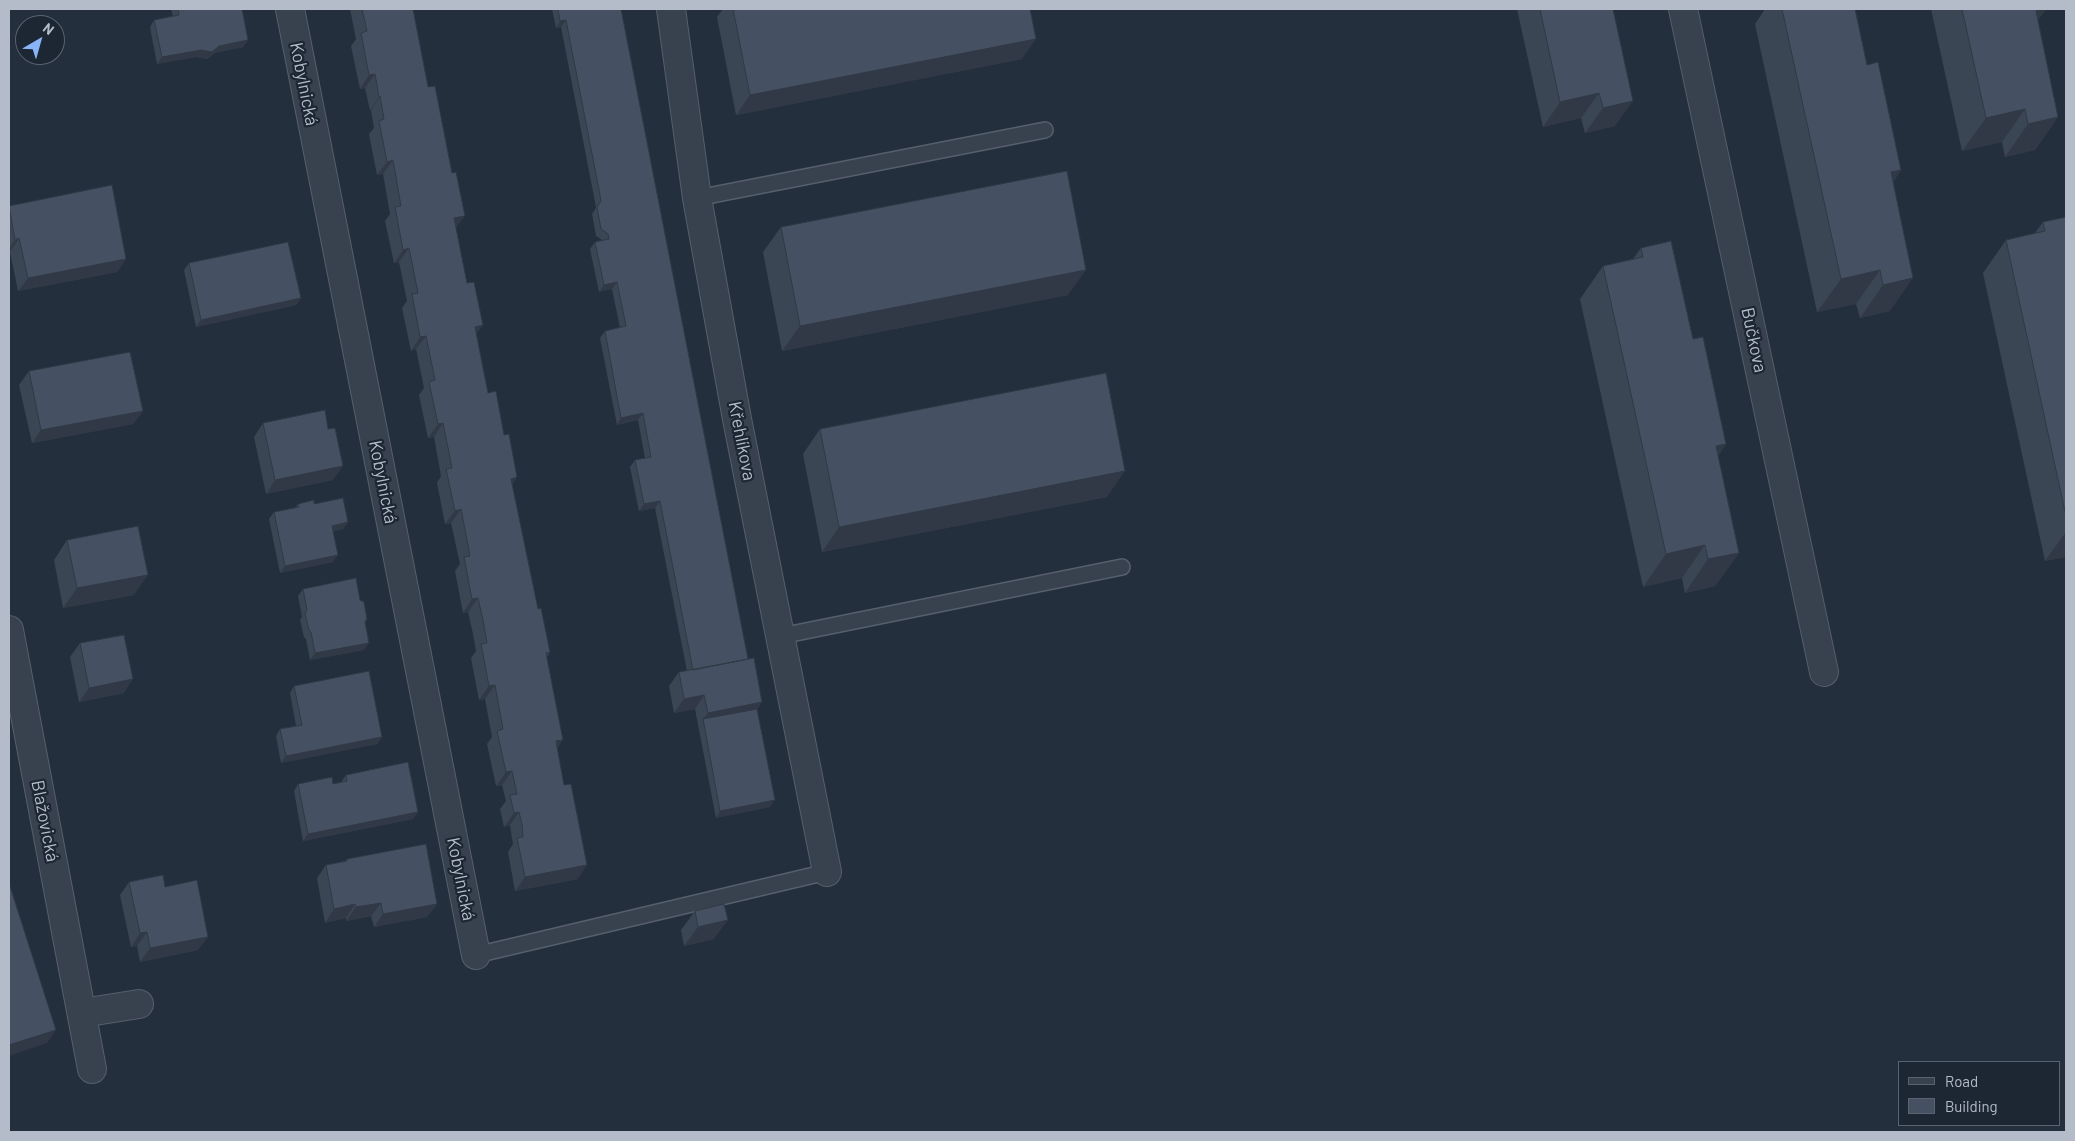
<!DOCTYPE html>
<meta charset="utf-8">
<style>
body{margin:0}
#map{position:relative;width:2075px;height:1141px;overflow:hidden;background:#242f3e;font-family:Barlow,sans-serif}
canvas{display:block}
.frame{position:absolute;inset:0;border:10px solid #b4bcc9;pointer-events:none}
.legend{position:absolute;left:1898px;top:1061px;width:162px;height:65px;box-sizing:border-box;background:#1d2633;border:1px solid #59626f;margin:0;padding:6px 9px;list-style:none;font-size:15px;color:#b4bcc9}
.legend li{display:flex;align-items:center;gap:10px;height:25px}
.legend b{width:25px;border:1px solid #59626f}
.north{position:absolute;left:15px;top:15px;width:50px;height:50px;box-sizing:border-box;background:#1d2633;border:1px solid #59626f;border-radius:50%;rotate:38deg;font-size:14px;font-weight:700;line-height:20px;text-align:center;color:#b4bcc9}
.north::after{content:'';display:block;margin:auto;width:18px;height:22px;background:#8ab4f8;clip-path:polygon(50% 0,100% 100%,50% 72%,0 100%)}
</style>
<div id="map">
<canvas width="2075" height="1141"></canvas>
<div class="frame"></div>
<ul class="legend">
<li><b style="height:6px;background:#38414e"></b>Road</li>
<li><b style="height:14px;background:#455162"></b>Building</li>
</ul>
<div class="north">N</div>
</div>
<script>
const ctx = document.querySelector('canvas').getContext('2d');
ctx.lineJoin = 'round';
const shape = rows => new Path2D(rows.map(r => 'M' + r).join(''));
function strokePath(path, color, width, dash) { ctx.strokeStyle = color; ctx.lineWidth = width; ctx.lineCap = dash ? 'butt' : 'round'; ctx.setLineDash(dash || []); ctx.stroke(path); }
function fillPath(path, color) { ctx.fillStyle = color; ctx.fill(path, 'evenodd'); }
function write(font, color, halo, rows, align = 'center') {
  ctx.font = font + ' Barlow,sans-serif'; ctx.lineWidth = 4.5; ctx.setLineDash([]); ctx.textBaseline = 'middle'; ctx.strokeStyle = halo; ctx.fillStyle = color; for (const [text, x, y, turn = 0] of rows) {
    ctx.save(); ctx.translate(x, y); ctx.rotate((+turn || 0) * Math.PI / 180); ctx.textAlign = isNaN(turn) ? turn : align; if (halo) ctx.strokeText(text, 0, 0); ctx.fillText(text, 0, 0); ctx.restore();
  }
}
const service = shape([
 [697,198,1045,130],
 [781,636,1122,567],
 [476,955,827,872]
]);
const minor = shape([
 [290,9,476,955],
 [671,9,697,198,737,419,827,872],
 [1683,9,1824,672],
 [9,630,92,1069],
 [82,1013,139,1004]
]);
strokePath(service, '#565f6c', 18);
strokePath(minor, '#565f6c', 30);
strokePath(service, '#38414e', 15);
strokePath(minor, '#38414e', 28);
fillPath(shape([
 [171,9,242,9,248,40,243,47,215,53,207,59,196,57,157,64,150,27,154,20,173,16],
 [350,9,413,9,467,283,483,325,476,334,488,393,504,435,517,477,512,484,538,609,550,652,547,657,557,749,578,879,515,891,508,852,513,844,512,838,510,825,504,827,500,809,506,801,502,785,496,786,487,744,492,737,485,699,479,700,471,658,476,651,473,634,468,612,463,613,455,571,460,564,451,523,445,524,437,483,441,476,434,437,428,438,419,395,424,388,416,349,411,351,402,308,407,301,399,262,394,263,385,221,390,214,383,174,377,175,369,134,374,128,371,110,370,110,365,88,360,89,351,46,356,39],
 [552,9,621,9,748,659,762,702,757,709,770,807,716,818,695,709,674,713,669,686,679,672,687,671,655,508,639,511,630,467,635,460,645,458,638,420,617,425,600,338,605,331,620,328,612,289,599,292,590,249,595,242,602,240,596,236,592,214,596,208,595,202,561,27,556,28],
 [723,9,1030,9,1022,59,736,115,717,17],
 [1517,9,1613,9,1615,126,1585,133,1581,118,1543,127],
 [1765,9,1855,9,1867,65,1901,170,1893,182,1890,311,1860,318,1856,304,1817,312,1755,24],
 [1931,9,2046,9,2038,20,2058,117,2035,150,2005,157,2002,142,1962,151],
 [9,206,126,259,117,272,18,291,10,252,9,252],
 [2066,217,2066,557,2045,561,1983,273,2006,240,2035,233,2043,222],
 [781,227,1068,295,782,351,763,252],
 [1641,248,1693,339,1726,444,1718,456,1739,553,1715,586,1685,593,1682,578,1643,587,1580,299,1603,266,1633,259],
 [189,263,301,298,296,305,196,327,184,270],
 [29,371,143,411,133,424,32,443,19,385],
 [263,423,333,480,266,494,254,437],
 [820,429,1107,497,822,552,803,454],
 [298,504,314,504,348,522,343,529,333,531,333,562,280,573,269,519,274,512,295,508],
 [67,540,134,595,63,608,54,560],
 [303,589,365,622,364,650,310,660,306,639,304,637,300,620,302,617,298,596],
 [80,643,124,693,79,702,70,657],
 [294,686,382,737,377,744,281,763,276,736,280,729,296,726,290,693],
 [346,775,418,812,413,819,303,841,294,791,298,784,333,784,341,782],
 [347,859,437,904,427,917,374,927,371,916,346,921,346,918,325,923,317,878,326,865,345,861],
 [129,882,165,887,198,950,140,962,137,946,131,947,120,895],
 [695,911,714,939,684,946,681,930]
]), '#3b4654');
fillPath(shape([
 [2046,9,2022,42,2036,11],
 [566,20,561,27,556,28,560,21],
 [1036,39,1022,59,736,115,750,95],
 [248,40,243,47,215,53,207,59,196,57,157,64,162,57],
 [375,74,365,88,360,89,369,75],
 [1599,93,1581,118,1543,127,1560,102],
 [380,96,371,110,370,110,379,97],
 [1633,101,1615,126,1585,133,1603,108],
 [2025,109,2002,142,1962,151,1986,118],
 [2058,117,2035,150,2005,157,2028,124],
 [393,160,383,174,377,175,387,162],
 [1901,170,1878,203,1891,172],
 [465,216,455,229,454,218],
 [19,238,10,252,9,252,9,249,15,240],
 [409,248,399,262,394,263,403,250],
 [126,259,117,272,18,291,28,278],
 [1086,270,1068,295,782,351,800,326],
 [1880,270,1856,304,1817,312,1841,279],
 [1913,278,1890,311,1860,318,1883,285],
 [617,282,612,289,599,292,604,285],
 [301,298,296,305,196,327,201,320],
 [483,325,473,338,475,327],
 [426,336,416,349,411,351,420,337],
 [143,411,133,424,32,443,41,430],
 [643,413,638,420,617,425,621,418],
 [443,423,434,437,428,438,438,424],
 [1726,444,1703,477,1716,446],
 [343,466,333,480,266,494,275,480],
 [1125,471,1107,497,822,552,839,527],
 [517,477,508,491,511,479],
 [660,501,655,508,639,511,644,504],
 [461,509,451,523,445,524,455,511],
 [348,522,343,529,327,533,332,526],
 [2066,532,2066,557,2045,561],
 [1705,545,1682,578,1643,587,1666,554],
 [1739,553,1715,586,1685,593,1708,559],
 [338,555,333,562,280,573,285,566],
 [148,575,134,595,63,608,77,588],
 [478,598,468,612,463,613,472,599],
 [369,643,364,650,310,660,315,653],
 [133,679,124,693,79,702,89,688],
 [495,685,485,699,479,700,489,686],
 [704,695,695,709,674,713,684,699],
 [762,702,753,716,703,719,708,713],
 [382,737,377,744,281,763,286,756],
 [563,740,554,754,556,741],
 [512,771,502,785,496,786,506,772],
 [775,800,770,807,716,818,720,811],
 [418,812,413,819,303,841,308,834],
 [519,812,510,825,504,827,514,813],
 [587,865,578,879,515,891,525,877],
 [381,903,371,916,346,921,356,907],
 [355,904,346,918,325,923,334,909],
 [437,904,427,917,374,927,383,914],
 [728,920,714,939,684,946,698,927],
 [147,932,137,946,131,947,140,933],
 [208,937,198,950,140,962,150,948],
 [56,1030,47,1043,9,1056,9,1045]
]), '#303945');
const building = shape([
 [178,9,242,9,248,40,219,46,212,52,201,50,162,57,154,20,179,15,178,9],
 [362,9,413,9,428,87,435,86,452,173,456,172,465,216,454,218,467,283,474,282,483,325,475,327,488,393,496,391,504,435,509,434,517,477,511,479,538,609,541,608,550,652,546,653,563,740,556,741,564,785,571,784,587,865,525,877,517,838,523,837,522,824,519,812,514,813,510,795,517,794,512,771,506,772,497,731,503,729,495,685,489,686,481,644,487,643,483,620,478,598,472,599,464,557,470,556,461,509,455,511,446,469,452,468,443,423,438,424,429,382,435,380,426,336,420,337,412,294,418,293,409,248,403,250,395,207,401,206,393,160,387,162,379,121,384,119,380,96,379,97,375,74,369,75,361,33,367,31,362,9],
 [558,9,621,9,748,659,693,670,660,501,644,504,635,460,651,457,643,413,621,418,605,331,626,326,617,282,604,285,595,242,609,239,608,234,601,229,597,207,601,201,600,195,566,20,560,21,558,9],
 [733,9,1030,9,1036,39,750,95,733,9],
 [1540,9,1613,9,1633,101,1603,108,1599,93,1560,102,1540,9],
 [1782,9,1855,9,1867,65,1878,62,1901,170,1891,172,1913,278,1883,285,1880,270,1841,279,1782,9],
 [1962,9,2044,9,2036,11,2058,117,2028,124,2025,109,1986,118,1962,9],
 [1067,171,1086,270,800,326,781,227,1067,171],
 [112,185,126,259,28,278,19,238,15,240,9,206,112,185],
 [2066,217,2066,516,2006,240,2045,231,2043,222,2066,217],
 [1671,241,1693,339,1703,337,1726,444,1716,446,1739,553,1708,559,1705,545,1666,554,1603,266,1643,257,1641,248,1671,241],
 [288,242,301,298,201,320,189,263,288,242],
 [130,352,143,411,41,430,29,371,130,352],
 [1106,373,1125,471,839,527,820,429,1106,373],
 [325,410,328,429,335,428,343,466,275,480,263,423,325,410],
 [343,498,348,522,332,526,338,555,285,566,274,512,299,507,298,504,314,500,314,504,343,498],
 [138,526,148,575,77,588,67,540,138,526],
 [356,578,360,600,364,602,367,619,365,622,369,643,315,653,311,632,309,630,305,613,307,610,303,589,356,578],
 [124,635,133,679,89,688,80,643,124,635],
 [754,658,762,702,708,713,704,695,684,699,679,672,754,658],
 [369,671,382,737,286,756,280,729,302,725,294,686,369,671],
 [757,709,775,800,720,811,703,719,757,709],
 [408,762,418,812,308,834,298,784,332,777,333,784,347,781,346,775,408,762],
 [426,844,437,904,383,914,381,903,356,907,355,904,334,909,326,865,347,861,347,859,426,844],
 [163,875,165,887,197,880,208,937,150,948,147,932,140,933,129,882,163,875],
 [9,883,56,1030,9,1045,9,883],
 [724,904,728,920,698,927,695,911,724,904]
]);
fillPath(building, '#455162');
strokePath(building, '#303945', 1);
write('18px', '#b4bcc9', '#1d2633', [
 ["Kobylnická",304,84,79],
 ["Bučkova",1754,340,78],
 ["Křehlíkova",742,441,79],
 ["Kobylnická",383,482,79],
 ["Blažovická",45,821,79],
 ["Kobylnická",461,879,79]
]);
</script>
